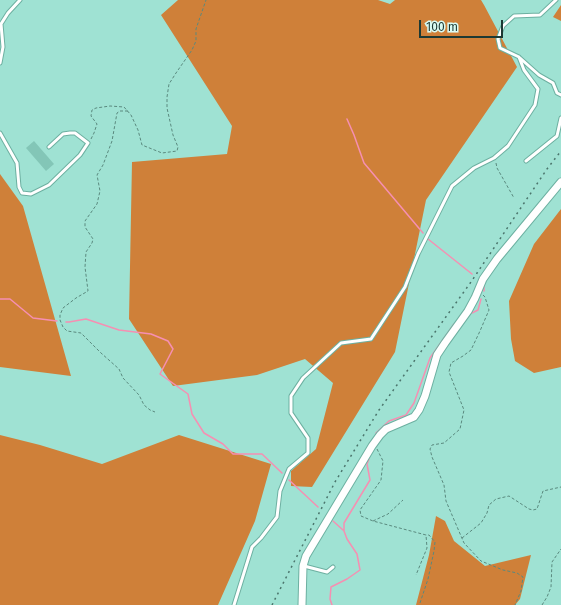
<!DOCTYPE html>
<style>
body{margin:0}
#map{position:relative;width:561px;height:605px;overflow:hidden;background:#9fe2d3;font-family:"Fira Sans",sans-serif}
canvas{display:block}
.scale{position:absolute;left:419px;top:20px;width:84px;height:18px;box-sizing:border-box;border:2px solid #1d3933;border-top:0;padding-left:5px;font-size:12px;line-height:14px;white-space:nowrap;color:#1d3933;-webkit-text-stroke:3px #dbfcf4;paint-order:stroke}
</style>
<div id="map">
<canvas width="561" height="605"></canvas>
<div class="scale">100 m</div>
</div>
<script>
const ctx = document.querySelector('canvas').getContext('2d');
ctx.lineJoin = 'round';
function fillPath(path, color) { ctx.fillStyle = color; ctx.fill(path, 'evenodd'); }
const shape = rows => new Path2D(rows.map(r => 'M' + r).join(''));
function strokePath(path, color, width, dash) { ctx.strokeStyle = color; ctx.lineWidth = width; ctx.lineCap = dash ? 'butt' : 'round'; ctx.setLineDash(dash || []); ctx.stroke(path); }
fillPath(shape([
 [178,0,378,0,390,4,395,0,481,0,484,5,517,67,426,200,395,352,312,487,291,486,291,471,316,449,333,383,305,359,257,375,173,386,129,319,132,162,227,154,232,126,161,15],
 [561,5,561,21,553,17],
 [0,174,23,206,71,376,0,367],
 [561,209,561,367,534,373,515,361,511,339,509,301,534,244],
 [0,435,40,445,102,464,179,435,271,464,255,521,218,605,0,605],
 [436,516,445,521,454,541,485,566,531,555,520,599,515,605,416,605,429,555]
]), '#cf8039');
strokePath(shape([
 [347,119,354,135,364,163,423,233],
 [428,239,472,274],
 [484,283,484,291],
 [0,299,10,299,33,318,57,321],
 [472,313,478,310,481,299],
 [66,322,69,322,86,319,119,330,151,334,168,341,173,349,160,374,188,394,192,414,204,433,223,444,233,454,262,454,282,473],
 [376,433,389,421,406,415,414,403,430,358,454,324],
 [289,480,318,507],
 [333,521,343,530],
 [332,605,330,599,331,587,347,579,360,570,357,554,347,539,344,531,344,523,370,480,367,464,369,459]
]), '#f68fb2', 1.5);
fillPath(shape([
 [34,141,54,164,46,171,26,148]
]), '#83c6b7');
const service = shape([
 [520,58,539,75,553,83,557,93,561,95],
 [0,63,3,47,1,24,8,13,20,0],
 [0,133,17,163,19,187,22,193,31,194,49,185,80,155,88,143,75,133,70,133,63,134,49,147],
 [526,161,557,136,561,118],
 [304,566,327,572,333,567],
 [234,605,252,547,261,538,277,517,280,491,289,469,308,453,308,438,291,413,291,396,303,378,341,343,371,339,405,287,418,254,452,186,474,168,494,158,508,146,535,105,538,89,524,70,519,57,500,48,498,39,503,26,514,16,540,15,556,0]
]);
const tertiary = shape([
 [302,605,303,566,306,556,372,446,380,435,386,429,414,417,419,410,425,396,437,355,445,343,468,311,475,298,483,279,497,259,561,182]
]);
strokePath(service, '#6db0a1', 5);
strokePath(tertiary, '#6db0a1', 9);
strokePath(shape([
 [128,111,120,111,117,113,112,141,103,165,97,175,100,191,97,204,85,221,85,227,93,239,92,243,86,252,85,267,88,291,76,298,63,308,60,315,60,320,63,327,67,331,81,333,101,353,119,369,123,378,139,395,144,405,150,410,155,412],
 [91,139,94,133,97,124,91,116,92,110,96,108,110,106,124,107,131,115,138,130,142,145,162,153,177,151,178,147,173,135,167,108,167,97,169,84,176,73,192,50,196,41,196,29,206,0],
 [496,163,497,168,514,198],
 [483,295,485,297,489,310,480,331,471,350,463,356,451,363,449,372,464,410,460,429,444,443,432,445,430,449,432,457,444,485,446,501,464,543,481,561,503,570,517,573,523,577,521,591,515,605],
 [377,449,383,461,381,480,360,510,361,516,373,521,426,535,427,548,416,575],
 [373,521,388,514,403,500],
 [462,538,481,523,487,513,489,505,496,499,509,496,529,509,533,510,537,509,543,491,561,487],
 [420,603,428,579,434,551,435,542,429,535,426,535],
 [542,605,547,597,551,587,552,562,561,549]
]), '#5a897e', 1, [3, 2]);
strokePath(service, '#fff', 3);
strokePath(tertiary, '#fff', 7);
strokePath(shape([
 [272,605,335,482,379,410,471,282,547,169,561,151]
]), '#4b756c', 1.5, [2, 4]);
</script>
